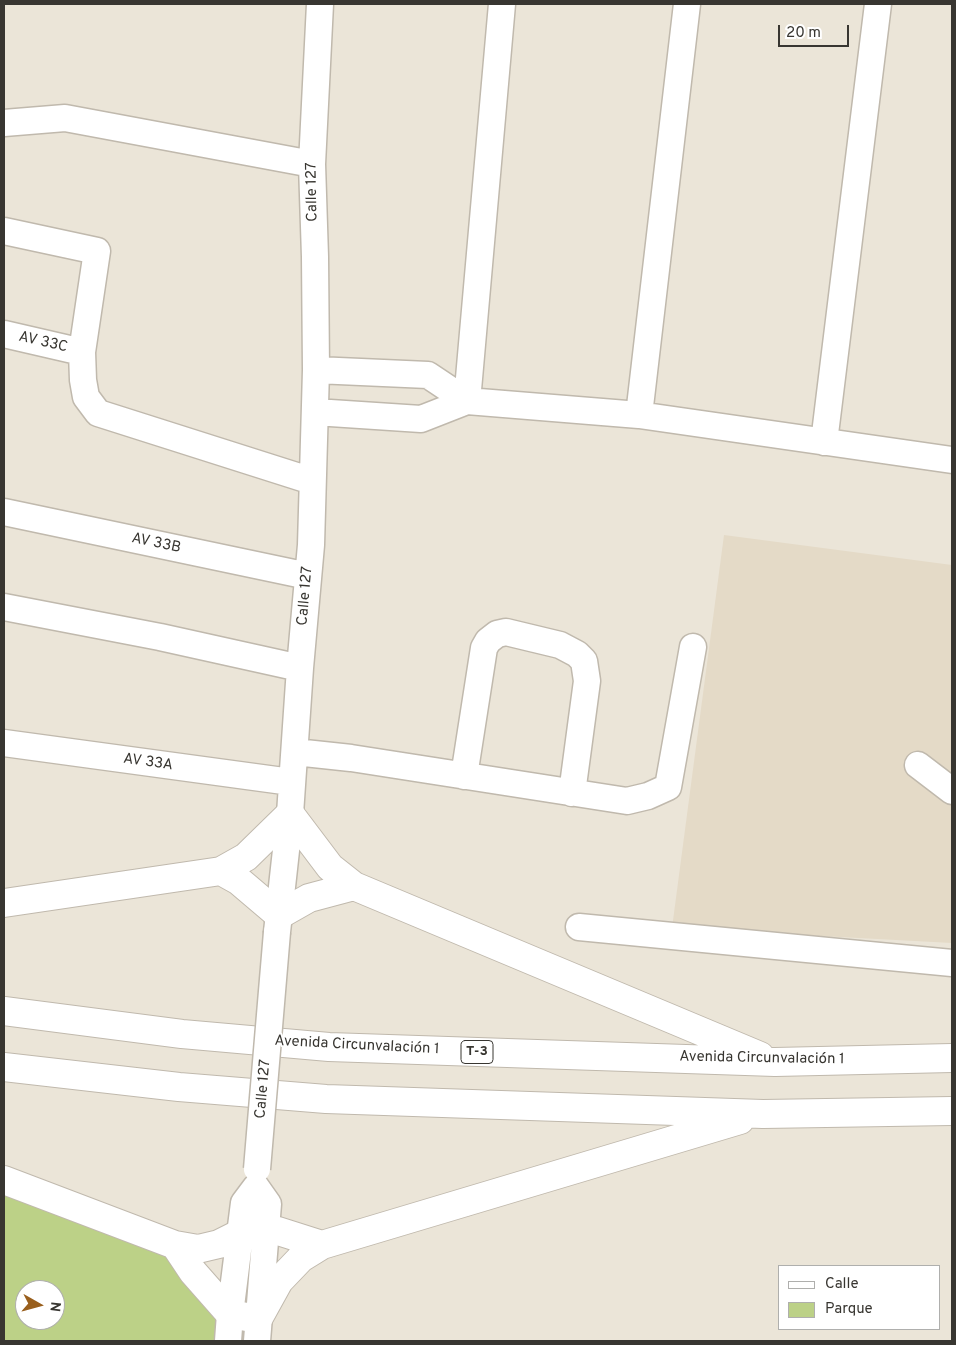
<!DOCTYPE html>
<meta charset="utf-8">
<style>
body{margin:0}
#map{position:relative;width:956px;height:1345px;overflow:hidden;background:#ebe5d8;font-family:Overpass,sans-serif}
canvas{display:block}
.frame{position:absolute;inset:0;border:5px solid #383631;pointer-events:none}
.legend{position:absolute;left:778px;top:1265px;width:162px;height:65px;box-sizing:border-box;background:#fff;border:1px solid #afafad;margin:0;padding:6px 9px;list-style:none;font-size:15px;color:#383631}
.legend li{display:flex;align-items:center;gap:10px;height:25px}
.legend b{width:25px;border:1px solid #afafad}
.north{position:absolute;left:15px;top:1280px;width:50px;height:50px;box-sizing:border-box;background:#fff;border:1px solid #afafad;border-radius:50%;rotate:97deg;font-size:14px;font-weight:700;line-height:20px;text-align:center;color:#383631}
.north::after{content:'';display:block;margin:auto;width:18px;height:22px;background:#995f1d;clip-path:polygon(50% 0,100% 100%,50% 72%,0 100%)}
.scale{position:absolute;left:778px;top:25px;width:71px;height:22px;box-sizing:border-box;border:2px solid #383631;border-top:0;padding-left:6px;font-size:15px;line-height:18px;white-space:nowrap;color:#383631;-webkit-text-stroke:4px #fff;paint-order:stroke}
</style>
<div id="map">
<canvas width="956" height="1345"></canvas>
<div class="frame"></div>
<ul class="legend">
<li><b style="height:6px;background:#fff"></b>Calle</li>
<li><b style="height:14px;background:#bcd187"></b>Parque</li>
</ul>
<div class="north">N</div>
<div class="scale">20 m</div>
</div>
<script>
const ctx = document.querySelector('canvas').getContext('2d');
ctx.lineJoin = 'round';
function fillPath(path, color) { ctx.fillStyle = color; ctx.fill(path, 'evenodd'); }
const shape = rows => new Path2D(rows.map(r => 'M' + r).join(''));
function strokePath(path, color, width, dash) { ctx.strokeStyle = color; ctx.lineWidth = width; ctx.lineCap = dash ? 'butt' : 'round'; ctx.setLineDash(dash || []); ctx.stroke(path); }
function write(font, color, halo, rows, align = 'center') {
  ctx.font = font + ' Overpass,sans-serif'; ctx.lineWidth = 4; ctx.setLineDash([]); ctx.textBaseline = 'middle'; ctx.strokeStyle = halo; ctx.fillStyle = color; for (const [text, x, y, turn = 0] of rows) {
    ctx.save(); ctx.translate(x, y); ctx.rotate((+turn || 0) * Math.PI / 180); ctx.textAlign = isNaN(turn) ? turn : align; if (halo) ctx.strokeText(text, 0, 0); ctx.fillText(text, 0, 0); ctx.restore();
  }
}
fillPath(shape([
 [724,535,952,565,952,943,672,928]
]), '#e4dac7');
fillPath(shape([
 [4,1180,140,1231,193,1272,228,1341,4,1341],
 [25,1290,55,1290,55,1320,25,1320]
]), '#bcd187');
const minor = shape([
 [4,123,65,118,312,164],
 [4,231,97,251,82,352,83,380,86,397,98,413,312,481],
 [4,334,82,352],
 [316,370,428,375,467,401],
 [467,401,502,4],
 [315,412,421,419,467,401,639,415,952,460],
 [639,415,687,4],
 [824,442,878,4],
 [4,512,308,576],
 [4,607,160,637,300,668],
 [4,743,291,782],
 [295,752,351,758,627,801,648,796,668,787,693,647],
 [918,765,952,791],
 [464,776,484,648,488,641,497,634,506,632,560,645,577,654,584,661,587,681,572,793],
 [579,927,952,963],
 [277,932,290,814,300,668,311,545,316,370,315,257,312,164,320,4],
 [256,1187,268,1204,257,1341],
 [228,1341,230,1314,244,1203,256,1187]
]);
const major = shape([
 [221,871,239,881,279,915,309,898,354,886],
 [4,903,221,871,246,857,290,814,330,867,354,886,760,1056],
 [4,1011,182,1034,329,1047,775,1062,952,1058],
 [4,1067,179,1087,326,1099,763,1114,952,1111],
 [4,1180,175,1245,198,1249,219,1244,241,1233,266,1229,278,1231,322,1245],
 [175,1245,193,1272,230,1314,258,1319,279,1281,301,1258,322,1245,740,1120]
]);
strokePath(minor, '#c0b9ad', 29);
strokePath(major, '#c0b9ad', 30);
strokePath(minor, '#fff', 26);
strokePath(major, '#fff', 28);
const minorBridge = shape([
 [257,1169,277,932]
]);
strokePath(minorBridge, '#c0b9ad', 29, []);
strokePath(minorBridge, '#fff', 26);
for (const [x, y, w] of [
 [477,1052,32]
]) { const box = new Path2D(); box.roundRect(x - w / 2, y - 11.5, w, 23, 4); ctx.fillStyle = '#fff'; ctx.fill(box); strokePath(box, '#383631', 1); }
write('bold 14px', '#383631', null, [
 ["T-3",477,1052]
]);
write('15px', '#383631', '#fff', [
 ["Calle 127",313,192,-91],
 ["AV 33C",43,343,13],
 ["AV 33B",156,544,12],
 ["Calle 127",306,596,-85],
 ["AV 33A",148,763,8],
 ["Avenida Circunvalación 1",357,1046,3],
 ["Avenida Circunvalación 1",762,1059,1],
 ["Calle 127",264,1089,-85]
]);
</script>
